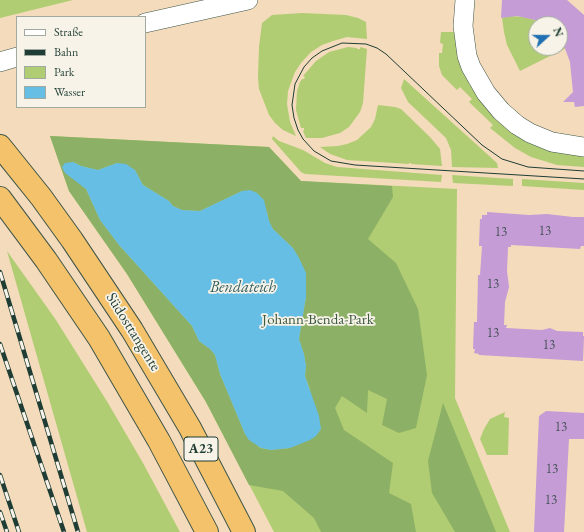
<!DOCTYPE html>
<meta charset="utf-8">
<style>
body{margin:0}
#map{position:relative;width:584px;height:532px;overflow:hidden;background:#f3dbbc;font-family:"EB Garamond",serif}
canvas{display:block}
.legend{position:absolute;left:16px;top:16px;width:130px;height:92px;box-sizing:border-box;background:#f7f3e8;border:1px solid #a1aaa0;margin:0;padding:5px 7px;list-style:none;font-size:12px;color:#1f3d34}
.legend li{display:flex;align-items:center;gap:8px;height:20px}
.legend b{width:20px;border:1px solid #a1aaa0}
.north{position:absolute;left:528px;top:16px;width:40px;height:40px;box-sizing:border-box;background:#f7f3e8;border:1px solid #a1aaa0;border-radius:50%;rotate:69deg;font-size:11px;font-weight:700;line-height:16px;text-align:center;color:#1f3d34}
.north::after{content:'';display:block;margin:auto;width:14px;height:18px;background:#1f6fb2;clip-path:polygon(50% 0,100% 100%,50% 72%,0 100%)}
</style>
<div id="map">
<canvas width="584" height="532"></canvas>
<ul class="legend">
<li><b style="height:5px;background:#fff"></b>Straße</li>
<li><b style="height:5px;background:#1f3d34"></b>Bahn</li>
<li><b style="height:11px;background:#b1cd73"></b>Park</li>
<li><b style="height:11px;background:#67bee4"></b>Wasser</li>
</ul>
<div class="north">N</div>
</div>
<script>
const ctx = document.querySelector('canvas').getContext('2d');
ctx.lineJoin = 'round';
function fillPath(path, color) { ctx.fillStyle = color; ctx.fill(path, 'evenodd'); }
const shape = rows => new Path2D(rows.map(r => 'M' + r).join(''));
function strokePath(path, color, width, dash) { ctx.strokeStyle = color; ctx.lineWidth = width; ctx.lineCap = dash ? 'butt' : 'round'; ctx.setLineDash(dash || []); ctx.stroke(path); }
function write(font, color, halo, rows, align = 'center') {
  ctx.font = font + ' "EB Garamond",serif'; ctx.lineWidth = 3.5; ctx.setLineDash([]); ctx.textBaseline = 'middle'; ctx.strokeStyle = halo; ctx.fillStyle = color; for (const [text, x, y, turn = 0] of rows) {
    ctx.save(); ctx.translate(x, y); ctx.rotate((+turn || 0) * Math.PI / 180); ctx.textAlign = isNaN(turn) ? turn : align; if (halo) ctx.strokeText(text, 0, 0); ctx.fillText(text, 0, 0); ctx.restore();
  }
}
fillPath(shape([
 [0,0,73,0,0,18],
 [302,13,346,15,358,18,366,22,367,39,347,37,333,41,322,45,311,52,301,63,295,72,288,91,287,104,290,122,296,136,283,130,275,123,269,115,259,89,258,77,259,47,262,23,272,15],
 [510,16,525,17,535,20,544,24,536,24,536,48,560,48,560,39,566,48,520,71,507,45,504,32,502,18],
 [441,32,454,32,458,55,469,84,483,103,584,154,584,167,557,165,531,157,515,148,490,128,493,125,469,102,472,99,460,87,457,90,442,75,439,66,439,53,442,53,443,44,440,43],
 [348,47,357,48,357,49,360,49,360,47,367,49,363,103,360,112,349,127,340,133,322,138,306,138,303,131,304,130,304,128,301,128,296,110,297,91,300,82,302,79,304,79,305,77,303,76,316,61,329,52],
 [404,79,497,163,498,168,452,167,451,150,446,138,408,102,401,88],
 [378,105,395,107,401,109,430,137,440,149,442,166,411,164,411,163,409,163,409,164,347,160,330,154,320,147,338,146,347,144,357,140,371,127,375,119],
 [50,136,269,147,301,181,457,189,455,398,510,532,274,532,206,402,127,274,69,191],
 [273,136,279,141,303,150,325,163,337,167,442,175,441,182,305,174,301,172,272,139],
 [452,175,513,179,513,186,453,183],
 [522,179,584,183,584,190,522,186],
 [7,251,56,320,108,403,143,463,180,532,87,532],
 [505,412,504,417,509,418,508,455,487,455,480,439,484,429,490,419]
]), '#b1cd73');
fillPath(shape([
 [50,136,269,147,301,181,392,186,393,197,368,239,396,263,418,309,427,375,416,428,399,433,382,425,387,399,368,390,367,413,342,396,335,408,344,430,393,463,389,493,411,504,416,532,321,532,314,518,283,491,249,485,206,402,127,274,69,191],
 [73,162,81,166,98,170,117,163,135,170,143,185,169,201,173,206,182,210,200,211,242,191,267,211,269,222,273,229,293,248,306,297,299,339,304,354,306,366,305,376,310,389,290,448,271,450,260,448,245,434,220,374,215,355,210,349,199,341,192,326,119,245,100,220,86,189,77,181],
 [443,403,496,532,455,532,432,493,428,461]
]), '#8cb065');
fillPath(shape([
 [73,162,81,166,98,170,117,163,126,164,135,170,143,185,169,201,173,206,182,210,200,211,242,191,250,190,257,193,264,200,269,221,273,229,293,248,299,258,306,273,306,297,299,339,304,354,306,366,305,376,319,416,321,429,316,436,310,440,290,448,271,450,261,448,249,440,245,434,220,374,215,355,210,349,199,341,192,326,119,245,100,220,86,189,65,173,62,167,65,163]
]), '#67bee4');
fillPath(shape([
 [502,0,567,0,584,15,584,106,575,107,574,102,563,102,573,92,570,62,560,35,560,24,544,24,535,20,517,16,501,18],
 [487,212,529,215,547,214,573,217,584,217,584,246,581,246,580,249,511,245,511,247,508,247,507,271,509,287,505,302,504,325,507,325,506,328,542,330,550,328,557,331,583,332,583,336,584,336,583,361,479,355,479,354,474,353,475,349,473,349,474,322,477,322,478,275,480,275,482,246,479,246,480,219,482,219,482,215,487,215],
 [546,411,584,413,584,439,569,439,564,532,534,532,539,416]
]), '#c59cd5');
const minor = shape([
 [465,0,463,26,467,56,471,67,486,93,501,111,517,125,530,133,552,142,584,147],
 [145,23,248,0],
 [0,62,17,57]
]);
const highway = shape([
 [0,146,41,197,72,240,132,330,190,428,244,532],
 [0,198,46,260,99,338,159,441,207,532]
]);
strokePath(minor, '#3f5548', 20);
strokePath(highway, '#3f5548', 24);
strokePath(minor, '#fff', 19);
strokePath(highway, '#f4c26a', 22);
strokePath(shape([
 [584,171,528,167,502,159,482,145,386,54,377,48,366,44,342,43,322,51,312,58,304,67,295,84,292,105,294,118,298,130,303,139,314,151,331,161,355,165,584,179]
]), '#1f3d34', 1);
const rail = shape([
 [0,272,78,532],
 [0,344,64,532],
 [0,475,19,532],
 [0,512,7,532]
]);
strokePath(rail, '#1f3d34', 4.5);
strokePath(rail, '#f7f3e8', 3, [9]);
write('13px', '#48555c', null, [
 ["13",545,231],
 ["13",501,232],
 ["13",493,284],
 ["13",493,333],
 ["13",549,345],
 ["13",561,427],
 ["13",552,469],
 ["13",551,500]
]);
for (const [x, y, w] of [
 [201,449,34]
]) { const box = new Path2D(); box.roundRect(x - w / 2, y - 12, w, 24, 3); ctx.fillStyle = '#f7f3e8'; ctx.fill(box); strokePath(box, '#1f3d34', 1); }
write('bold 14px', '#1f3d34', null, [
 ["A23",201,449]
]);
write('15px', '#3c5a41', '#f7f3e8', [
 ["Johann-Benda-Park",318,320]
]);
write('15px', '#1f3d34', '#f7f3e8', [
 ["Südosttangente",133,332,58]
]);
write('italic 16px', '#315d60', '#f7f3e8', [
 ["Bendateich",243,288]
]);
</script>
